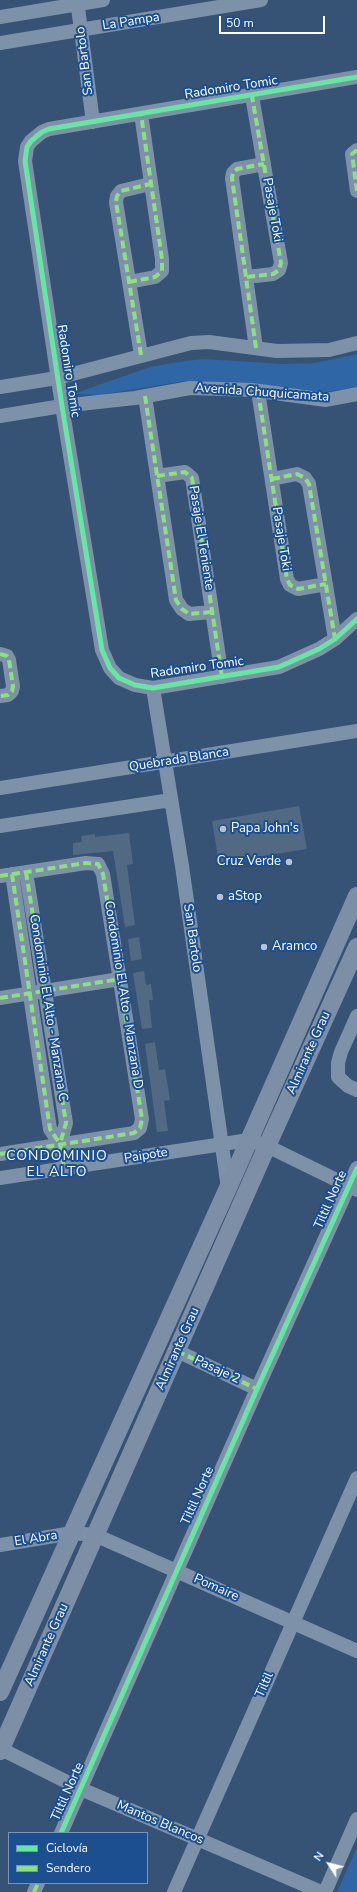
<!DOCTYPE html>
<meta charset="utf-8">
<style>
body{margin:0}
#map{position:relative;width:357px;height:1892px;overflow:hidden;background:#365274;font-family:"Nunito Sans",sans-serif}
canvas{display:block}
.legend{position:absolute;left:8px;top:1832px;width:140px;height:52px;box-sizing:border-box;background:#1b4f8f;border:1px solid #7695bc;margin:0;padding:5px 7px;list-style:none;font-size:12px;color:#fff}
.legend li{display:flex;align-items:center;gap:8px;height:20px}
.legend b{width:20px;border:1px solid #7695bc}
.north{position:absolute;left:309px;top:1844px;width:40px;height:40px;-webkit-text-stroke:3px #1b4f8f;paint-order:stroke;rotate:306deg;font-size:11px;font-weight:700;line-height:16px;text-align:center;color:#fff}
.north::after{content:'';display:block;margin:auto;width:14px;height:18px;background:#fff;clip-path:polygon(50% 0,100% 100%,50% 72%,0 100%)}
.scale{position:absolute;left:219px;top:16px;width:106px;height:18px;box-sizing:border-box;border:2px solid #fff;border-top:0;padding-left:5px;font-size:12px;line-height:14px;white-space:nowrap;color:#fff;-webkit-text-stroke:3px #1b4f8f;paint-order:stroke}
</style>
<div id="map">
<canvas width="357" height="1892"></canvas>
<ul class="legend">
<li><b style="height:5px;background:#66e7a1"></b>Ciclovía</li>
<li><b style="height:5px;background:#8de07e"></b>Sendero</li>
</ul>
<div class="north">N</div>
<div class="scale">50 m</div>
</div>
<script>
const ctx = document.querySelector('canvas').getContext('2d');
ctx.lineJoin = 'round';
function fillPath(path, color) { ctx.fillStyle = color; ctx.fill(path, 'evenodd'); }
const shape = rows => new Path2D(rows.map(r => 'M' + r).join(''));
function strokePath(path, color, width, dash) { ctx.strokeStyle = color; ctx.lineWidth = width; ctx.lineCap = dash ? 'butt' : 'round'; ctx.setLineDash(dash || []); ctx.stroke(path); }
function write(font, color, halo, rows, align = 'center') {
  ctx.font = font + ' "Nunito Sans",sans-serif'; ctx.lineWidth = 4; ctx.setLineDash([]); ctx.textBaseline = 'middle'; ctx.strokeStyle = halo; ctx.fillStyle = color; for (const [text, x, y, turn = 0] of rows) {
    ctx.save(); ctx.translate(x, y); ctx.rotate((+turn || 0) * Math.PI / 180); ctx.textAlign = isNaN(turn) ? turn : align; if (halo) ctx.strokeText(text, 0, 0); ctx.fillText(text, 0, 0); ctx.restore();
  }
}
fillPath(shape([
 [357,354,357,387,320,393,216,382,185,381,99,395,73,394,150,367,178,362,203,359,283,364,315,363],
 [357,1847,357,1892,337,1892]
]), '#2f66a5');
fillPath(shape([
 [299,806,307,849,219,863,212,821],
 [129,833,133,864,127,865,135,925,125,927,113,851,73,855,73,843,82,842,81,836,95,834,95,837],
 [139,937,142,959,131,961,128,939],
 [144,971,146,985,151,984,153,1000,149,1000,152,1028,142,1029,133,973],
 [155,1042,159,1070,165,1069,170,1100,164,1101,168,1131,157,1132,145,1044]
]), '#526984');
strokePath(shape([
 [77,0,93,122],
 [0,17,103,0],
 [0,43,261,0],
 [357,77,49,129,42,132,31,141,27,147,25,161,62,406,102,650,110,668,119,678,135,685,153,688,279,667,319,649,335,639,357,619],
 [357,150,352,154,357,191],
 [247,277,273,274,279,270,281,263,252,96],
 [129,282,155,277,162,271,162,259,141,114],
 [256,348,232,178,233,173,237,169,264,164],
 [141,355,116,202,117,196,121,191,150,184],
 [0,387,57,378,191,343,209,342,277,351,329,350,357,343],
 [258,391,287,579,290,585,298,589,326,584],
 [145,396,176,600,182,609,189,614,212,612],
 [0,416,62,406,135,398,190,388,252,390,326,400,357,394],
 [157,476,185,472,192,478,222,677],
 [272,479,297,474,305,478,309,484,335,639],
 [0,654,7,656,9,660,13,686,12,691,8,695,0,696],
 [153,688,182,866,228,1188],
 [0,788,357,731],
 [0,826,171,800],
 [26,872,66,1123,60,1144],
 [12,874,50,1129,60,1144,64,1168],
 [0,876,86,863,98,864,103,874,142,1119,140,1128,134,1133,0,1154],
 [0,998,120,979],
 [357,1016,341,1052,338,1063,338,1077,348,1086,357,1090],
 [0,1178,249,1140,267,1146,357,1190],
 [177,1351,257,1389],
 [0,1545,72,1533,95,1535,357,1651],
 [1,1749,81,1789,321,1892],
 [61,1833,257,1389,357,1168],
 [34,1892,38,1883],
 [174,1892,357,1478],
 [325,1892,357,1819]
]), '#7d92a8', 14);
strokePath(shape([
 [0,1692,228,1188,357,896],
 [0,1751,267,1146,357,947]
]), '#7d8ea7', 18);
strokePath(shape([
 [357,150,352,154,357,191],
 [247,277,273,274,279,270,281,263,252,96],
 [129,282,155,277,162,271,162,259,141,114],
 [256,348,232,178,233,173,237,169,264,164],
 [141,355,116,202,117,196,121,191,150,184],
 [258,391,287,579,290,585,298,589,326,584],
 [145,396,176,600,182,609,189,614,212,612],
 [157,476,185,472,192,478,222,677],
 [272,479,297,474,305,478,309,484,335,639],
 [0,654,7,656,9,660,13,686,12,691,8,695,0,696],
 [26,872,66,1123,60,1144],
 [12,874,50,1129,60,1144,64,1168],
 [0,876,86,863,98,864,103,874,142,1119,140,1128,134,1133,0,1154],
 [0,998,120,979],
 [177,1351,257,1389],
 [34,1892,38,1883]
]), '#8de07e', 4, [8, 4]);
strokePath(shape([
 [357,77,49,129,42,132,31,141,27,147,25,161,62,406,102,650,110,668,119,678,135,685,153,688,279,667,319,649,335,639,357,619],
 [61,1833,257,1389,357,1168]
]), '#66e7a1', 5);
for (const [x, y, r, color] of [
 [223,829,4,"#b9c2ce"],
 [289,862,4,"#b9c2ce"],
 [220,897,4,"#b9c2ce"],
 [264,947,4,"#b9c2ce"]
]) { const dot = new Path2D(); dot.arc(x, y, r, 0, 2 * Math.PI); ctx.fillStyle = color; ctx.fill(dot); strokePath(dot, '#1b4f8f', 1.5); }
write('13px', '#fff', '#1b4f8f', [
 ["La Pampa",131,22,-9],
 ["San Bartolo",85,61,-97],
 ["Radomiro Tomic",231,88,-9],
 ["Pasaje Toki",272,210,80],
 ["Radomiro Tomic",68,371,81],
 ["Avenida Chuquicamata",262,393,4],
 ["Pasaje El Teniente",201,538,81],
 ["Pasaje Toki",281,539,81],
 ["Radomiro Tomic",197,668,-8],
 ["Quebrada Blanca",179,760,-9],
 ["San Bartolo",192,938,82],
 ["Condominio El Alto - Manzana D",123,995,81],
 ["Condominio El Alto - Manzana C",48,1008,81],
 ["Almirante Grau",309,1053,-66],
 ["Paipote",146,1156,-9],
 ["Tiltil Norte",331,1200,-66],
 ["Almirante Grau",178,1349,-66],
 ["Pasaje 2",217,1370,25],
 ["Tiltil Norte",198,1496,-66],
 ["El Abra",36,1539,-9],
 ["Pomaire",216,1588,24],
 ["Almirante Grau",47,1645,-66],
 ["Tiltil",265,1685,-66],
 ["Tiltil Norte",68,1792,-66],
 ["Mantos Blancos",160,1823,23]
]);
write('13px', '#fff', '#1b4f8f', [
 ["Papa John's",231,829],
 ["Cruz Verde",281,862,"right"],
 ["aStop",228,897],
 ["Aramco",272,947]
], 'left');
ctx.letterSpacing = '1px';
write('14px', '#fff', '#1b4f8f', [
 ["CONDOMINIO",57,1157],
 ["EL ALTO",57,1173]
]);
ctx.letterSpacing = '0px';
</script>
